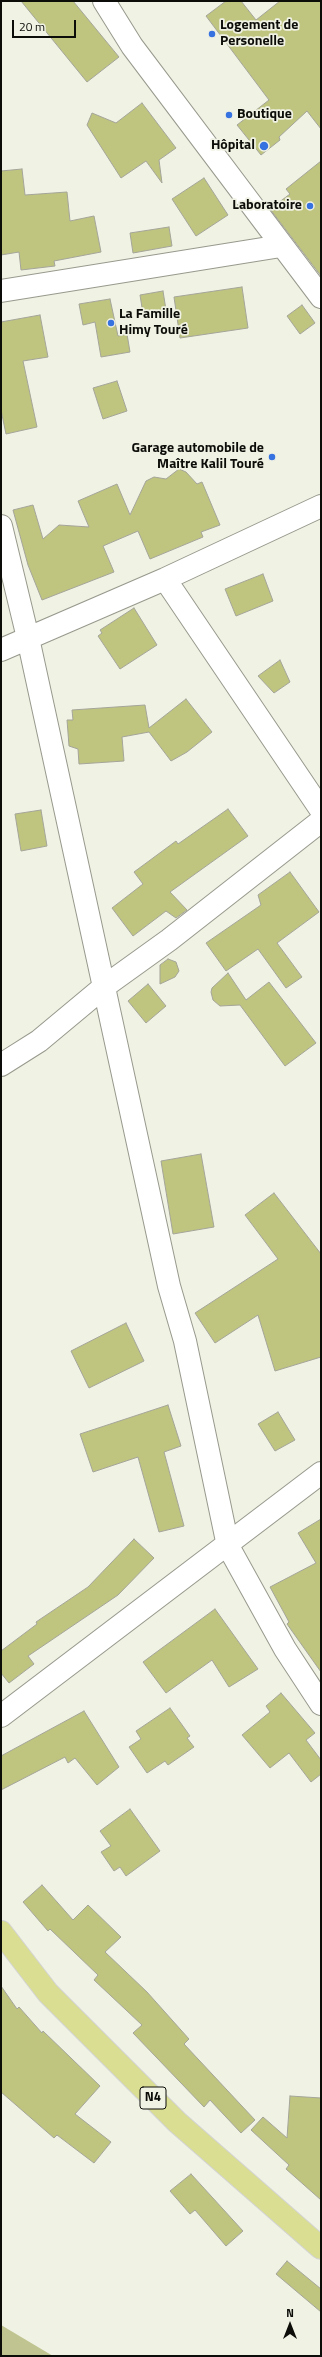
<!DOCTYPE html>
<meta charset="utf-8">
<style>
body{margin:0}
#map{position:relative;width:322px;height:2357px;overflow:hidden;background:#f0f2e4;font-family:"Titillium Web",sans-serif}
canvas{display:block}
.frame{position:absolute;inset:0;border:2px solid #0c0d08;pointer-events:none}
.north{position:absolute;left:270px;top:2305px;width:40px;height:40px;-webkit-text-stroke:3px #f0f2e4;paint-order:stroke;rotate:0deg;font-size:11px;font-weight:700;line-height:16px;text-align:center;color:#0c0d08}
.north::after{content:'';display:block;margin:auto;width:14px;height:18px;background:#0c0d08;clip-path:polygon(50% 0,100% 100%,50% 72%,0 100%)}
.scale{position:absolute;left:12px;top:20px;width:64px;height:18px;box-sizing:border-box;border:2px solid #0c0d08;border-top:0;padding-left:5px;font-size:12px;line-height:14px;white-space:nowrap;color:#0c0d08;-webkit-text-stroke:3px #f0f2e4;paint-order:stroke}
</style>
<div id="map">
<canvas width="322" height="2357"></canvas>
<div class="frame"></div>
<div class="north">N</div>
<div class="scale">20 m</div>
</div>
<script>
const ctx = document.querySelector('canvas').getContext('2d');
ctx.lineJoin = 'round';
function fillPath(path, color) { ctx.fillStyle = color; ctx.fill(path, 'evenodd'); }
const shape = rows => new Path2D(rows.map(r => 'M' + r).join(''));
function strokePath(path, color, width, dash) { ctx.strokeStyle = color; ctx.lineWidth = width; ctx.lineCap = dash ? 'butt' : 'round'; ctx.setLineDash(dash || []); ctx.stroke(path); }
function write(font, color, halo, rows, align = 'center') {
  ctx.font = font + ' "Titillium Web",sans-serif'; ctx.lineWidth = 3.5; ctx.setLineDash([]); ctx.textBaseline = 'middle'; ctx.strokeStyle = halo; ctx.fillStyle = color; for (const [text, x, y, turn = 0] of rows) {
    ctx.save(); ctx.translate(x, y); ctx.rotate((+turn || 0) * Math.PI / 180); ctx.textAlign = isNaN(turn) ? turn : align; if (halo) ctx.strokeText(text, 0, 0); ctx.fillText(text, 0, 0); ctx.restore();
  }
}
fillPath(shape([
 [1,2325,53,2356,1,2356]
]), '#c0c490');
const building = shape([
 [21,1,73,1,119,57,87,82,21,1],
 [226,1,241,1,256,20,280,1,321,1,321,129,307,111,279,137,280,140,261,155,237,125,269,100,206,16,226,1],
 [142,103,176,148,159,160,162,183,146,161,121,178,87,125,92,113,116,123,142,103],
 [321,161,321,276,270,209,290,194,286,189,321,161],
 [22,169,25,195,67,192,70,221,94,216,101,252,54,261,55,266,21,270,19,252,1,255,1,171,22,169],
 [204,178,228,215,196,236,172,199,204,178],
 [169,227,172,246,133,253,130,233,169,227],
 [242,287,248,328,180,338,174,297,242,287],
 [163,291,166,310,143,314,140,295,163,291],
 [110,299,118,336,127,334,130,352,101,357,95,322,83,325,79,304,110,299],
 [302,305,315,323,300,334,287,316,302,305],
 [40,315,48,357,23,361,37,427,6,434,1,410,1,322,40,315],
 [117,381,127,411,103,419,93,388,117,381],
 [179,469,186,472,197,484,202,482,220,525,201,532,203,537,150,559,138,531,103,546,114,572,42,600,28,565,13,510,33,505,43,539,59,525,89,527,78,501,117,484,130,515,146,481,154,477,166,479,179,469],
 [263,574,273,601,236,616,225,589,263,574],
 [134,608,157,645,120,669,98,636,102,633,100,630,134,608],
 [280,660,290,682,274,693,258,676,280,660],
 [186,699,212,732,187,752,171,761,149,732,122,737,124,761,79,764,78,749,69,746,67,720,73,720,72,710,145,705,149,728,186,699],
 [228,809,248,836,170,892,187,910,176,918,166,911,133,936,112,908,143,884,134,872,176,841,178,844,228,809],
 [41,810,47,846,21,851,15,814,41,810],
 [290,872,319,912,277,943,302,977,286,988,258,949,226,971,206,943,261,905,258,895,290,872],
 [168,959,176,962,179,971,175,977,160,984,160,965,168,959],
 [228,973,246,1000,269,982,316,1043,285,1066,240,1005,220,1006,213,1000,211,992,212,988,228,973],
 [148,984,166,1006,146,1023,128,1001,148,984],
 [201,1154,214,1227,173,1234,161,1161,201,1154],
 [274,1193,321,1254,321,1357,275,1371,258,1315,215,1343,195,1313,278,1259,245,1215,274,1193],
 [126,1323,144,1361,89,1388,71,1351,126,1323],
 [168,1405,181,1446,164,1452,184,1526,159,1532,138,1457,93,1472,80,1434,168,1405],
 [278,1412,295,1440,275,1451,258,1424,278,1412],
 [321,1519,321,1672,287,1624,289,1622,270,1587,316,1563,298,1533,321,1519],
 [134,1539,154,1558,118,1595,28,1656,34,1664,9,1683,1,1673,1,1651,37,1624,36,1622,88,1587,134,1539],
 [215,1609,258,1669,229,1687,212,1660,166,1693,143,1662,215,1609],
 [281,1693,315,1733,306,1740,321,1760,321,1774,311,1782,289,1753,270,1768,242,1735,270,1712,266,1706,281,1693],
 [170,1708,190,1736,187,1738,194,1747,168,1765,165,1761,147,1773,129,1747,141,1739,136,1731,170,1708],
 [84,1711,119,1767,97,1785,75,1758,68,1763,65,1757,1,1790,1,1756,84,1711],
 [130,1809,160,1851,126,1876,120,1867,114,1871,101,1852,111,1846,100,1831,130,1809],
 [42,1885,73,1920,88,1905,121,1937,105,1952,147,1992,189,2039,184,2044,255,2120,241,2133,210,2100,204,2107,133,2033,142,2025,94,1980,98,1975,50,1929,48,1931,23,1902,42,1885],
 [1,1986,17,2009,19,2007,42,2033,43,2031,100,2086,75,2114,111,2142,94,2163,57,2135,54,2138,1,2092,1,1986],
 [290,2096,321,2098,321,2200,286,2169,289,2165,251,2130,263,2117,287,2138,290,2096],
 [191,2174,243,2231,226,2246,195,2210,190,2214,170,2191,191,2174],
 [287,2261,321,2289,321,2312,276,2274,287,2261]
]);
fillPath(building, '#bfc47e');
strokePath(building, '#a4a599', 1);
const minor = shape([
 [104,1,132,46,321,297],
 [1,291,281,246],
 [1,526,28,638,169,1286,185,1341,228,1546,285,1649,321,1704],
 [165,579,321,810],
 [1,650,165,579,321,506],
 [1,1065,39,1041,105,986,169,940,321,821],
 [1,1716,321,1473]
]);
const trunk = shape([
 [1,1932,48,1993,177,2122,321,2248]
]);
strokePath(minor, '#98998d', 24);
strokePath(trunk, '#d3d3d3', 24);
strokePath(minor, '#fff', 22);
strokePath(trunk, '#dade92', 22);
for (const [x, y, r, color] of [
 [212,34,4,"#3772e1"],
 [229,115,4,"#3772e1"],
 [264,146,5,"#3772e1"],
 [310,206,4,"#3772e1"],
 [111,323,4,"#3772e1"],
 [272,457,4,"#3772e1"]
]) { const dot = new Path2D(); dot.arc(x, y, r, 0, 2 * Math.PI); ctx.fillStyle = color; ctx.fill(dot); strokePath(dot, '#f0f2e4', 1.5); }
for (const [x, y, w] of [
 [153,2098,26]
]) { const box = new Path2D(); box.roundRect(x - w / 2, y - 11, w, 22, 3); ctx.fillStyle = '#f0f2e4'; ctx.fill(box); strokePath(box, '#0c0d08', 1); }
write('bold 13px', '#0c0d08', null, [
 ["N4",153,2098]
]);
write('bold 14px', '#0c0d08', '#f0f2e4', [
 ["Logement de",220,26],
 ["Personelle",220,42],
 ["Boutique",237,115],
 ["Hôpital",255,146,"right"],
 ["Laboratoire",302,206,"right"],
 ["La Famille",119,315],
 ["Himy Touré",119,331],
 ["Garage automobile de",264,449,"right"],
 ["Maître Kalil Touré",264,465,"right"]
], 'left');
</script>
